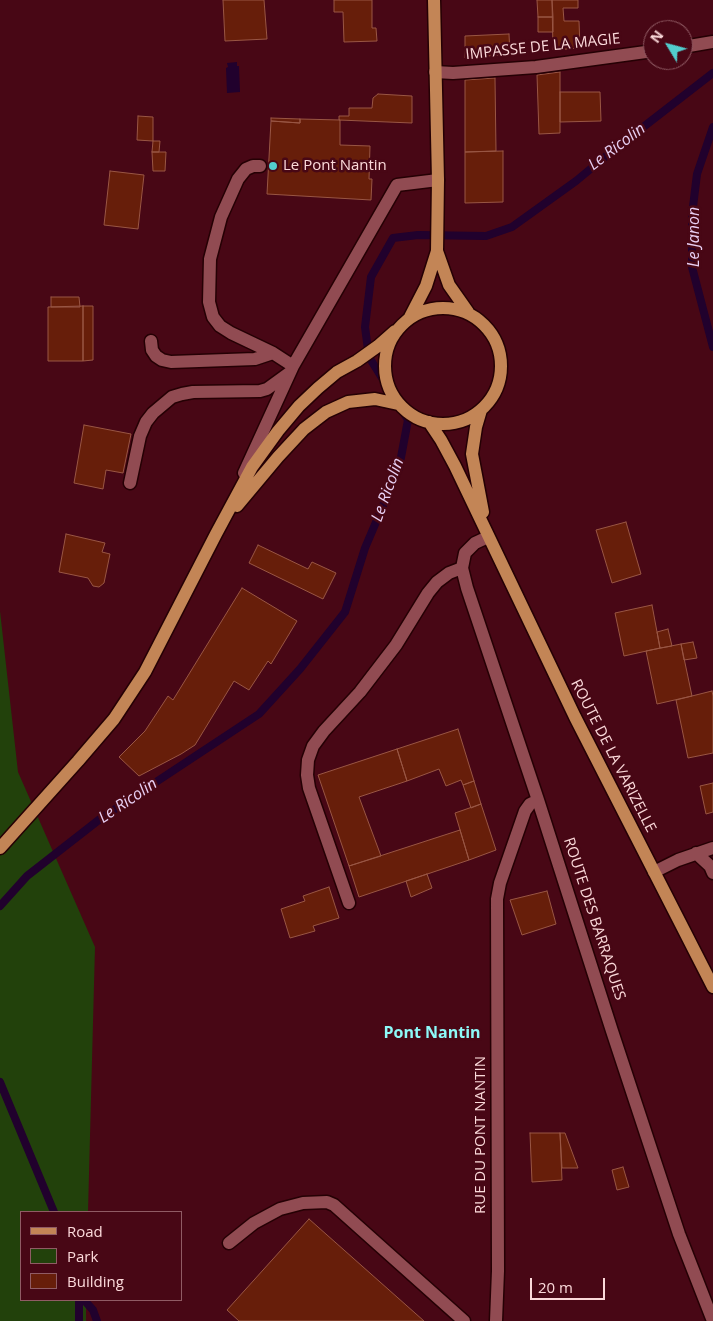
<!DOCTYPE html>
<style>
body{margin:0}
#map{position:relative;width:713px;height:1321px;overflow:hidden;background:#480715;font-family:"Open Sans",sans-serif}
canvas{display:block}
.legend{position:absolute;left:20px;top:1211px;width:162px;height:90px;box-sizing:border-box;background:#480715;border:1px solid #905b64;margin:0;padding:6px 9px;list-style:none;font-size:15px;color:#fbd9da}
.legend li{display:flex;align-items:center;gap:10px;height:25px}
.legend b{width:25px;border:1px solid #905b64}
.north{position:absolute;left:643px;top:20px;width:50px;height:50px;box-sizing:border-box;background:#480715;border:1px solid #905b64;border-radius:50%;rotate:307deg;font-size:14px;font-weight:700;line-height:20px;text-align:center;color:#fbd9da}
.north::after{content:'';display:block;margin:auto;width:18px;height:22px;background:#52cdcd;clip-path:polygon(50% 0,100% 100%,50% 72%,0 100%)}
.scale{position:absolute;left:530px;top:1278px;width:75px;height:22px;box-sizing:border-box;border:2px solid #fbd9da;border-top:0;padding-left:6px;font-size:15px;line-height:18px;white-space:nowrap;color:#fbd9da;-webkit-text-stroke:4px #480715;paint-order:stroke}
</style>
<div id="map">
<canvas width="713" height="1321"></canvas>
<ul class="legend">
<li><b style="height:6px;background:#c38556"></b>Road</li>
<li><b style="height:14px;background:#22410b"></b>Park</li>
<li><b style="height:14px;background:#671e0a"></b>Building</li>
</ul>
<div class="north">N</div>
<div class="scale">20 m</div>
</div>
<script>
const ctx = document.querySelector('canvas').getContext('2d');
ctx.lineJoin = 'round';
function fillPath(path, color) { ctx.fillStyle = color; ctx.fill(path, 'evenodd'); }
const shape = rows => new Path2D(rows.map(r => 'M' + r).join(''));
function strokePath(path, color, width, dash) { ctx.strokeStyle = color; ctx.lineWidth = width; ctx.lineCap = dash ? 'butt' : 'round'; ctx.setLineDash(dash || []); ctx.stroke(path); }
function write(font, color, halo, rows, align = 'center') {
  ctx.font = font + ' "Open Sans",sans-serif'; ctx.lineWidth = 5; ctx.setLineDash([]); ctx.textBaseline = 'middle'; ctx.strokeStyle = halo; ctx.fillStyle = color; for (const [text, x, y, turn = 0] of rows) {
    ctx.save(); ctx.translate(x, y); ctx.rotate((+turn || 0) * Math.PI / 180); ctx.textAlign = isNaN(turn) ? turn : align; if (halo) ctx.strokeText(text, 0, 0); ctx.fillText(text, 0, 0); ctx.restore();
  }
}
fillPath(shape([
 [0,611,18,772,95,947,88,1212,21,1212,21,1300,86,1300,86,1321,0,1321]
]), '#22410b');
fillPath(shape([
 [237,62,237,66,239,66,240,92,227,93,226,68,228,67,227,63]
]), '#21012d');
strokePath(shape([
 [713,127,697,174,692,215,692,267,713,347],
 [0,906,27,876,100,819,259,714,300,669,345,612,365,548,399,468,408,420,369,357,365,327,371,277,393,238,418,235,486,236,512,227,576,181,611,152,713,73],
 [0,1082,54,1212],
 [84,1300,93,1310,97,1321],
 [79,1321,79,1300]
]), '#21012d', 8);
const building = shape([
 [223,0,264,0,267,39,225,41,223,0],
 [334,0,372,0,372,28,376,28,377,41,344,42,343,12,334,12,334,0],
 [537,0,552,0,553,17,538,17,537,0],
 [552,0,578,0,578,8,563,8,564,21,579,21,580,48,553,50,552,0],
 [538,17,553,17,553,32,538,32,538,17],
 [509,34,510,54,465,58,465,36,509,34],
 [560,72,560,133,539,134,537,75,560,72],
 [495,78,496,151,465,152,465,80,495,78],
 [560,92,600,92,601,121,560,122,560,92],
 [378,94,412,96,412,123,339,120,339,116,349,116,349,108,372,108,373,98,378,94],
 [138,116,153,117,153,141,137,140,138,116],
 [271,118,300,119,300,123,271,121,271,118],
 [300,119,340,120,340,145,370,146,369,179,372,179,371,200,267,194,271,121,300,123,300,119],
 [153,141,160,141,159,152,152,152,153,141],
 [503,151,503,202,465,203,465,152,503,151],
 [152,152,166,152,165,171,153,171,152,152],
 [110,171,144,175,138,229,104,225,110,171],
 [51,297,79,297,80,307,51,307,51,297],
 [83,306,83,361,48,361,48,307,83,306],
 [83,306,93,306,93,360,83,361,83,306],
 [84,425,131,434,123,473,106,470,103,489,74,483,84,425],
 [626,522,641,574,612,583,596,530,626,522],
 [66,534,105,543,102,552,110,554,104,583,99,587,93,586,88,578,59,572,66,534],
 [258,545,308,569,312,562,336,573,323,599,249,563,258,545],
 [242,588,297,621,271,664,268,661,249,690,234,681,195,745,181,754,139,776,119,757,145,731,168,696,173,700,242,588],
 [652,605,660,648,624,656,615,613,652,605],
 [668,629,672,646,660,648,657,632,668,629],
 [693,642,697,658,684,660,681,644,693,642],
 [681,644,692,696,657,704,646,651,681,644],
 [712,691,713,696,713,753,688,758,676,700,712,691],
 [458,729,474,781,463,785,461,780,446,786,439,769,407,781,397,749,458,729],
 [397,749,407,781,359,797,381,856,349,866,318,775,397,749],
 [474,781,481,804,471,808,463,785,474,781],
 [713,783,713,812,706,814,700,786,713,783],
 [481,804,496,850,469,860,455,813,481,804],
 [460,830,469,860,359,897,349,866,460,830],
 [427,874,432,888,411,897,406,881,427,874],
 [329,887,339,918,313,926,315,931,290,938,281,909,305,901,303,896,329,887],
 [547,891,556,924,522,935,510,900,547,891],
 [530,1133,560,1133,562,1180,532,1182,530,1133],
 [560,1133,565,1133,578,1168,562,1168,560,1133],
 [623,1167,629,1187,617,1190,612,1170,623,1167],
 [309,1219,424,1321,239,1321,227,1310,309,1219]
]);
fillPath(building, '#671e0a');
strokePath(building, '#995644', 1);
const minor = shape([
 [683,47,713,42],
 [435,72,453,73,536,67,653,51],
 [260,166,253,166,246,169,238,179,221,217,210,259,209,302,213,317,220,326,231,333,273,353,293,366],
 [151,341,152,350,156,356,162,360,171,362,255,359,273,353],
 [244,473,293,366,397,185,438,180],
 [130,483,140,436,146,422,153,413,172,397,182,394,193,392,260,391,267,389,289,373],
 [488,537,475,543,465,553,462,568,467,588,538,800,612,1031,679,1234,713,1321],
 [696,853,710,866,713,873],
 [654,872,678,860,713,848],
 [349,903,309,788,307,775,308,760,313,746,324,731,360,692,396,645,428,593,437,582,449,573,462,568],
 [229,1243,254,1223,280,1209,303,1203,327,1202,334,1205,464,1321],
 [496,1321,498,1271,497,899,500,883,525,811,530,804,538,800]
]);
const major = shape([
 [437,251,449,285,468,312],
 '385 366a58 58 0 1 1 116 0a58 58 0 1 1-116 0Z',
 [410,317,426,286,437,251,438,180,434,0],
 [481,410,476,427,472,454,483,512],
 [429,422,441,440,455,466,575,717,713,987],
 [237,506,278,457,304,429,326,412,348,402,375,399,398,404],
 [0,848,78,761,114,719,145,672,216,534,252,467,278,431,299,406,318,388,337,372,357,361,378,346,395,331]
]);
strokePath(minor, '#250004', 15);
strokePath(major, '#250004', 15);
strokePath(minor, '#914b52', 12);
strokePath(major, '#c38556', 12);
for (const [x, y, r, color] of [
 [273,166,5,"#52cdcd"]
]) { const dot = new Path2D(); dot.arc(x, y, r, 0, 2 * Math.PI); ctx.fillStyle = color; ctx.fill(dot); strokePath(dot, '#480715', 2); }
write('15px', '#fbd9da', '#480715', [
 ["IMPASSE DE LA MAGIE",543,47,-6],
 ["ROUTE DE LA VARIZELLE",613,756,63],
 ["ROUTE DES BARRAQUES",594,919,72],
 ["RUE DU PONT NANTIN",481,1135,-90]
]);
write('15px', '#fbd9da', '#480715', [
 ["Le Pont Nantin",283,166]
], 'left');
write('italic 16px', '#e8cff3', '#480715', [
 ["Le Ricolin",617,147,-37],
 ["Le Janon",694,237,-90],
 ["Le Ricolin",388,490,-70],
 ["Le Ricolin",128,801,-34]
]);
write('bold 16px', '#8df9f8', '#480715', [
 ["Pont Nantin",432,1033]
]);
</script>
